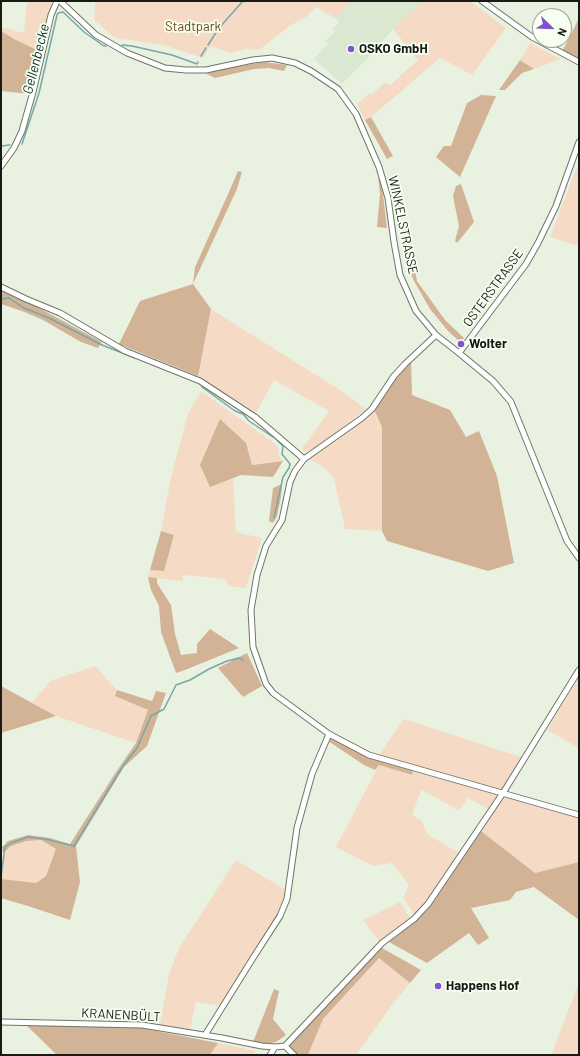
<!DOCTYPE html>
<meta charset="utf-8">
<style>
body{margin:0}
#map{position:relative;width:580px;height:1056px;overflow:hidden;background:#e9f2e1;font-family:Barlow,sans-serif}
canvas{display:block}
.frame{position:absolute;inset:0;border:2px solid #171a15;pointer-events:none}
.north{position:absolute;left:532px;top:8px;width:40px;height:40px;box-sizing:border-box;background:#f7fff1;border:1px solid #9da399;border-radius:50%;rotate:113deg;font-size:11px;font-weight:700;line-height:16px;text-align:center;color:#171a15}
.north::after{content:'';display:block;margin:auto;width:14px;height:18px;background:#8154cd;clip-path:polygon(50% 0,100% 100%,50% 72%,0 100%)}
</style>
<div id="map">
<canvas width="580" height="1056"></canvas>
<div class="frame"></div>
<div class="north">N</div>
</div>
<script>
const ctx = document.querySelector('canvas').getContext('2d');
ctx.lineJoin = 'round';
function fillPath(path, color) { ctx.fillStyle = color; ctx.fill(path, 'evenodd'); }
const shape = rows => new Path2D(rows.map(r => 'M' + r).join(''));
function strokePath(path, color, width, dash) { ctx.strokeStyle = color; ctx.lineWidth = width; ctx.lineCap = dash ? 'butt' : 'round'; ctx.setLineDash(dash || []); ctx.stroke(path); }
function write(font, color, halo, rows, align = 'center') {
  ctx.font = font + ' Barlow,sans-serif'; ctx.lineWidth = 3.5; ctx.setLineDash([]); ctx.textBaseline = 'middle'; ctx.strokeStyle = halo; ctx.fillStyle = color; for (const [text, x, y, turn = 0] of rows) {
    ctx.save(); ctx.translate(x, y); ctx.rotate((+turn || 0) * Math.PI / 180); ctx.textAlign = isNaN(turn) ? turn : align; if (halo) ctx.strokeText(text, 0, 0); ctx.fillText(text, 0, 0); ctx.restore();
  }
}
fillPath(shape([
 [351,1,424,1,393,29,366,60,342,84,314,59,328,44,326,41,335,31,333,29,339,22,336,19]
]), '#dbe8d1');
fillPath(shape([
 [27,1,52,1,36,68,34,68,35,49,14,39,1,31,1,27,24,33],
 [95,1,351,1,336,19,316,7,306,17,291,25,259,50,247,49,230,53,211,46,203,58,164,45,115,38,94,20],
 [424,1,470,1,506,28,472,75,440,58,371,117,365,120,357,104,370,93,371,95,386,82,390,85,418,60,393,29],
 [530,43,561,59,534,69,520,60],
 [576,169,579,170,579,246,550,237],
 [211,309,343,392,366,409,318,446,305,452,302,449,329,411,274,380,256,413,198,376],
 [201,391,274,443,279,448,278,455,283,461,252,465,246,443,210,486,233,478,236,532,262,538,246,588,229,586,225,579,183,575,182,581,148,577,150,570,164,571,174,535,161,531,171,477,188,414],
 [374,409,382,427,382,531,345,529,334,479,328,471,317,463,307,459],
 [95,666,117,690,115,696,149,710,136,743,56,716,32,703,50,681],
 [579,677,579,748,547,730],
 [404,719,521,757,502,790,379,755],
 [379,765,411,775,413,770,499,794,488,809,468,798,459,810,421,790,412,815,422,821,427,834,459,853,426,902,414,914,403,898,409,885,392,863,373,866,336,847],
 [504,796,579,817,579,862,535,873,481,831],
 [41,840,57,849,46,876,36,883,1,879,1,862,3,853,1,853,1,846,3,853,11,846,27,841],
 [236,860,284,889,284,897,278,914,220,1006,196,1002,190,1030,160,1025,169,974,179,948],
 [400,902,410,918,379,941,363,920],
 [379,958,410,983,391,1006,356,1055,308,1055,323,1019],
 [579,983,579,1055,551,1055],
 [218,1043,256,1051,253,1055,210,1055]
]), '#f5dbc5');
fillPath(shape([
 [579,18,579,58,563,50],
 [1,31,14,39,35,49,34,68,36,68,30,94,1,91],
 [520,60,534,69,522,73,505,90,499,90],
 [264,62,287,65,284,71,269,68,254,69,215,78,207,74,210,71],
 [481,95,496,96,460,177,436,157,444,146,451,146,467,103],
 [371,117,393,156,387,159,365,120],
 [238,171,242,172,237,189,193,284,211,309,198,376,119,344,140,301,193,284,195,267,229,192],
 [378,177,382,186,387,228,377,227,380,194],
 [461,184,474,222,457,243,455,241,459,226,453,196,456,186],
 [413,259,417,281,445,320,464,338,460,342,448,331,430,309,414,281,406,263,405,260],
 [3,291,26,301,102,342,98,348,81,342,43,320,22,311,1,304,1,293],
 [411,360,412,395,450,410,466,437,479,431,497,476,514,563,488,571,387,541,382,531,382,427,374,409,395,376],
 [220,419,246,443,252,465,283,461,273,477,241,475,210,487,200,465],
 [282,484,281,497,277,516,273,523,269,521,273,488],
 [161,531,174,535,164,571,150,570],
 [148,577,157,578,157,583,171,605,175,634,181,655,197,653,197,644,210,629,239,648,185,670,176,673,161,632,159,606,151,590],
 [247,653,262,686,243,697,218,668],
 [1,686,32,703,56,716,1,733],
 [117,690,152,701,156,691,166,693,147,746,124,767,76,846,80,882,70,920,28,906,1,898,1,879,36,883,46,876,56,849,41,840,27,841,11,846,3,853,2,847,8,841,28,835,50,838,70,844,116,772,136,743,148,710,115,696],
 [330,737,413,770,412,775,379,765,375,770,364,765,328,741],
 [481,831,535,873,579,862,579,920,534,887,516,892,510,900,471,908,489,938,478,945,469,933,427,963,389,942,415,922,430,907],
 [382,948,421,970,410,983,379,958,323,1019,308,1055,298,1055,289,1045],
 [274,989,279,991,273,1019,286,1035,276,1042,267,1044,253,1042],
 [26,1025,141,1028,218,1043,210,1055,57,1055]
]), '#d3b396');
strokePath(shape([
 [122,45,132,46,172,55,197,64,198,62],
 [208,45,219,28,243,1],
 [201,56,206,48],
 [22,144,39,93,57,15,58,13,63,12,84,32,104,46,106,46],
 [1,146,10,145],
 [1,299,9,298,24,308,49,318,102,345,135,358],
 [202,387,235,411,243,414,249,421,276,439,283,446,282,454,290,464,289,468,283,477,274,518],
 [1,877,5,847,11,843,28,837,45,839,74,846,123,766,137,748,151,716,164,709,176,685,190,680,209,669,227,661,239,658,243,660]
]), '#74a8a8', 1.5);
const minor = shape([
 [60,1,96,35,127,53,165,68,186,70,206,70,253,60,272,58,295,63,311,71,338,89,356,114,379,167,388,198,394,242,400,275,416,311,436,335,459,353,493,381,511,402,567,541,579,558],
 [482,1,532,37,579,62],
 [1,166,14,148,22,131,33,92,51,15,57,1],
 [1,287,26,299,60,313,125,351,200,381,255,417,304,459],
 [436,335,405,364,394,376,372,409,362,418,304,459,295,471,290,482,282,520,266,546,257,575,251,610,253,647,266,684,273,693,329,734,369,755,579,815],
 [459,353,526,264,538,243,556,206,579,142],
 [1,1022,142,1025,222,1038,262,1046,275,1047,285,1046,382,943,414,919,428,904,503,793,579,670],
 [205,1035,253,958,280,916,287,899,297,828,312,774,329,734],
 [285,1046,294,1055],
 [270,1055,275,1047]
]);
strokePath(minor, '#6e7667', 7);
strokePath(minor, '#fff', 5);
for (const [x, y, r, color] of [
 [351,49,4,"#8154cd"],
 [461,344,4,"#8154cd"],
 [438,986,4,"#8154cd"]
]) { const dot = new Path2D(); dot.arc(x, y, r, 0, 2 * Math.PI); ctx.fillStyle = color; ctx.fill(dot); strokePath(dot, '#f7fff1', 1.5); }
write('13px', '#704416', '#f7fff1', [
 ["Stadtpark",193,27]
]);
write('bold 13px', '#171a15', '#f7fff1', [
 ["OSKO GmbH",359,49],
 ["Wolter",469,344],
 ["Happens Hof",446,986]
], 'left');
write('13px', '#171a15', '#f7fff1', [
 ["WINKELSTRASSE",403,225,78],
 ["OSTERSTRASSE",493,288,-54],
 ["KRANENBÜLT",121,1015,3]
]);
write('italic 14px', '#132f2f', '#f7fff1', [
 ["Gellenbecke",36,59,-76]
]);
</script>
